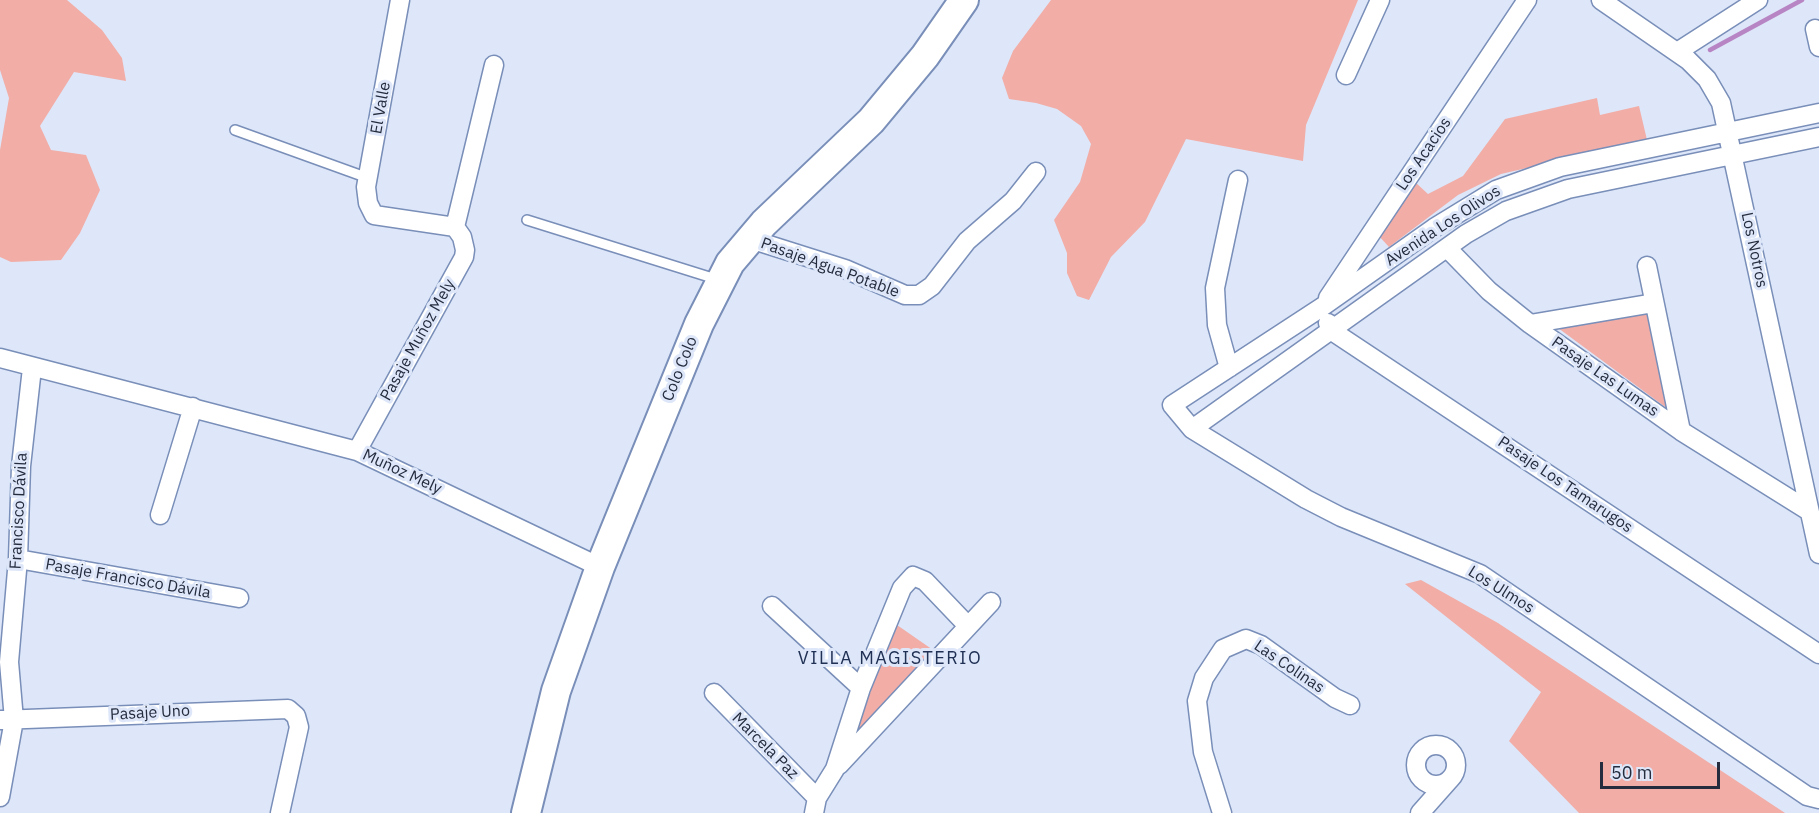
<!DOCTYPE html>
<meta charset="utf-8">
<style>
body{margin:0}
#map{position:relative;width:1819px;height:813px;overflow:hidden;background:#dde7f9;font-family:"IBM Plex Sans",sans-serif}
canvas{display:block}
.scale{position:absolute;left:1600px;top:762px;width:120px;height:27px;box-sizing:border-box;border:3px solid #242c3e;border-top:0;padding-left:8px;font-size:18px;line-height:21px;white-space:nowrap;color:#242c3e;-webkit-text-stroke:4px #dde7f9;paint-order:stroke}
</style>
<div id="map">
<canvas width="1819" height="813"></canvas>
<div class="scale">50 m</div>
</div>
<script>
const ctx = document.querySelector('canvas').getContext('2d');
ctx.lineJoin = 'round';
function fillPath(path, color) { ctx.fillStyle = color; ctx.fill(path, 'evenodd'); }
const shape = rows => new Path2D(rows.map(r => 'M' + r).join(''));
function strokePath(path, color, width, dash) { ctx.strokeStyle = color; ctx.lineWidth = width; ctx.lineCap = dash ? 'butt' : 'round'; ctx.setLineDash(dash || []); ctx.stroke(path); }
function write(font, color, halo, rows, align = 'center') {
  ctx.font = font + ' "IBM Plex Sans",sans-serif'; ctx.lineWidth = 6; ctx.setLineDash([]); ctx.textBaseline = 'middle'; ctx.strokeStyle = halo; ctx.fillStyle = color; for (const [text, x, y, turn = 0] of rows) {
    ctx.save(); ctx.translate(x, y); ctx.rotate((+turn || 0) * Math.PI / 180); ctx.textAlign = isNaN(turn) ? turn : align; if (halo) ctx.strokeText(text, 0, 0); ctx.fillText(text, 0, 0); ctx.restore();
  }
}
fillPath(shape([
 [0,0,67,0,102,30,122,58,126,81,74,72,40,126,51,150,86,155,100,190,80,233,61,260,11,262,0,257,0,150,9,98,0,70],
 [1051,0,1358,0,1306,125,1303,161,1186,139,1145,222,1111,257,1089,300,1077,296,1067,273,1067,253,1054,220,1080,182,1091,144,1081,126,1057,109,1036,103,1009,99,1002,78,1013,51],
 [1597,98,1600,115,1639,106,1647,140,1501,174,1458,195,1389,247,1378,235,1414,181,1428,194,1463,176,1505,119],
 [1647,312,1668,409,1558,328],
 [1421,580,1498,623,1785,813,1579,813,1509,741,1541,692,1405,584],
 [897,625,936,652,855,735,877,672]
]), '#f2ada7');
strokePath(shape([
 [1710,50,1802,0]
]), '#b885c4', 4.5);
const service = shape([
 [235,130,368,178],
 [527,220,719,280]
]);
const minor = shape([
 [1601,0,1688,60,1707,79,1721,103,1819,554],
 [1815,29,1819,47],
 [1677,52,1758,0],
 [1346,75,1380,0],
 [1819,113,1560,167,1496,190,1434,228,1322,307,1172,405,1192,429,1306,499,1341,517,1480,574,1807,796,1819,799],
 [455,227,494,65],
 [750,239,845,269,905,295,919,295,932,286,967,241,1013,201,1036,172],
 [1447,248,1489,291,1530,324,1681,431,1809,511],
 [1647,266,1681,431],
 [1328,298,1527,0],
 [1328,323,1332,331,1819,654],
 [1530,324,1654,303],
 [0,358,357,451,600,567],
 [1229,368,1217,325,1215,288,1238,180],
 [1192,429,1466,234,1506,211,1568,189,1819,137],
 [357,451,464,257,465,250,462,237,455,227,374,215,368,203,366,187,400,0],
 [160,515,193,407],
 [18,559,239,598],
 [772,606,861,688],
 [714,693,817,798],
 [0,720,288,709,296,716,299,727,280,813],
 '1416 765a20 20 0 1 1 40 0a20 20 0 1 1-40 0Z',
 [839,765,991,602],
 [0,797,14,720,9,662,18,559,21,466,32,368],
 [814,813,817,798,835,769,861,688,902,588,913,576,925,581,968,626],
 [1222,813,1203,752,1197,701,1204,678,1223,649,1246,639,1261,645,1335,698,1350,705],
 [1420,813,1451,778]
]);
const primary = shape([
 [526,813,556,691,600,567,699,324,730,263,764,223,871,121,925,56,964,0]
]);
strokePath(service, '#798eb8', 12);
strokePath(minor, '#798eb8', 21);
strokePath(primary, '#798eb8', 32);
strokePath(service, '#fff', 9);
strokePath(minor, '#fff', 18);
strokePath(primary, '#fff', 28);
write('16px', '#242c3e', '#dde7f9', [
 ["El Valle",381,108,-80],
 ["Los Acacios",1424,154,-56],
 ["Avenida Los Olivos",1443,226,-33],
 ["Los Notros",1754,250,78],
 ["Pasaje Agua Potable",830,268,20],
 ["Pasaje Muñoz Mely",418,340,-61],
 ["Colo Colo",680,369,-68],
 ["Pasaje Las Lumas",1605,377,35],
 ["Muñoz Mely",402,472,25],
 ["Pasaje Los Tamarugos",1565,485,34],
 ["Francisco Dávila",19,511,-87],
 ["Pasaje Francisco Dávila",128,579,10],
 ["Los Ulmos",1501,590,32],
 ["Las Colinas",1289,667,34],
 ["Pasaje Uno",150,713,-3],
 ["Marcela Paz",765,746,45]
]);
ctx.letterSpacing = '1.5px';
write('18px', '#213155', '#dde7f9', [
 ["VILLA MAGISTERIO",890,659]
]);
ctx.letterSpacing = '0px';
</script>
